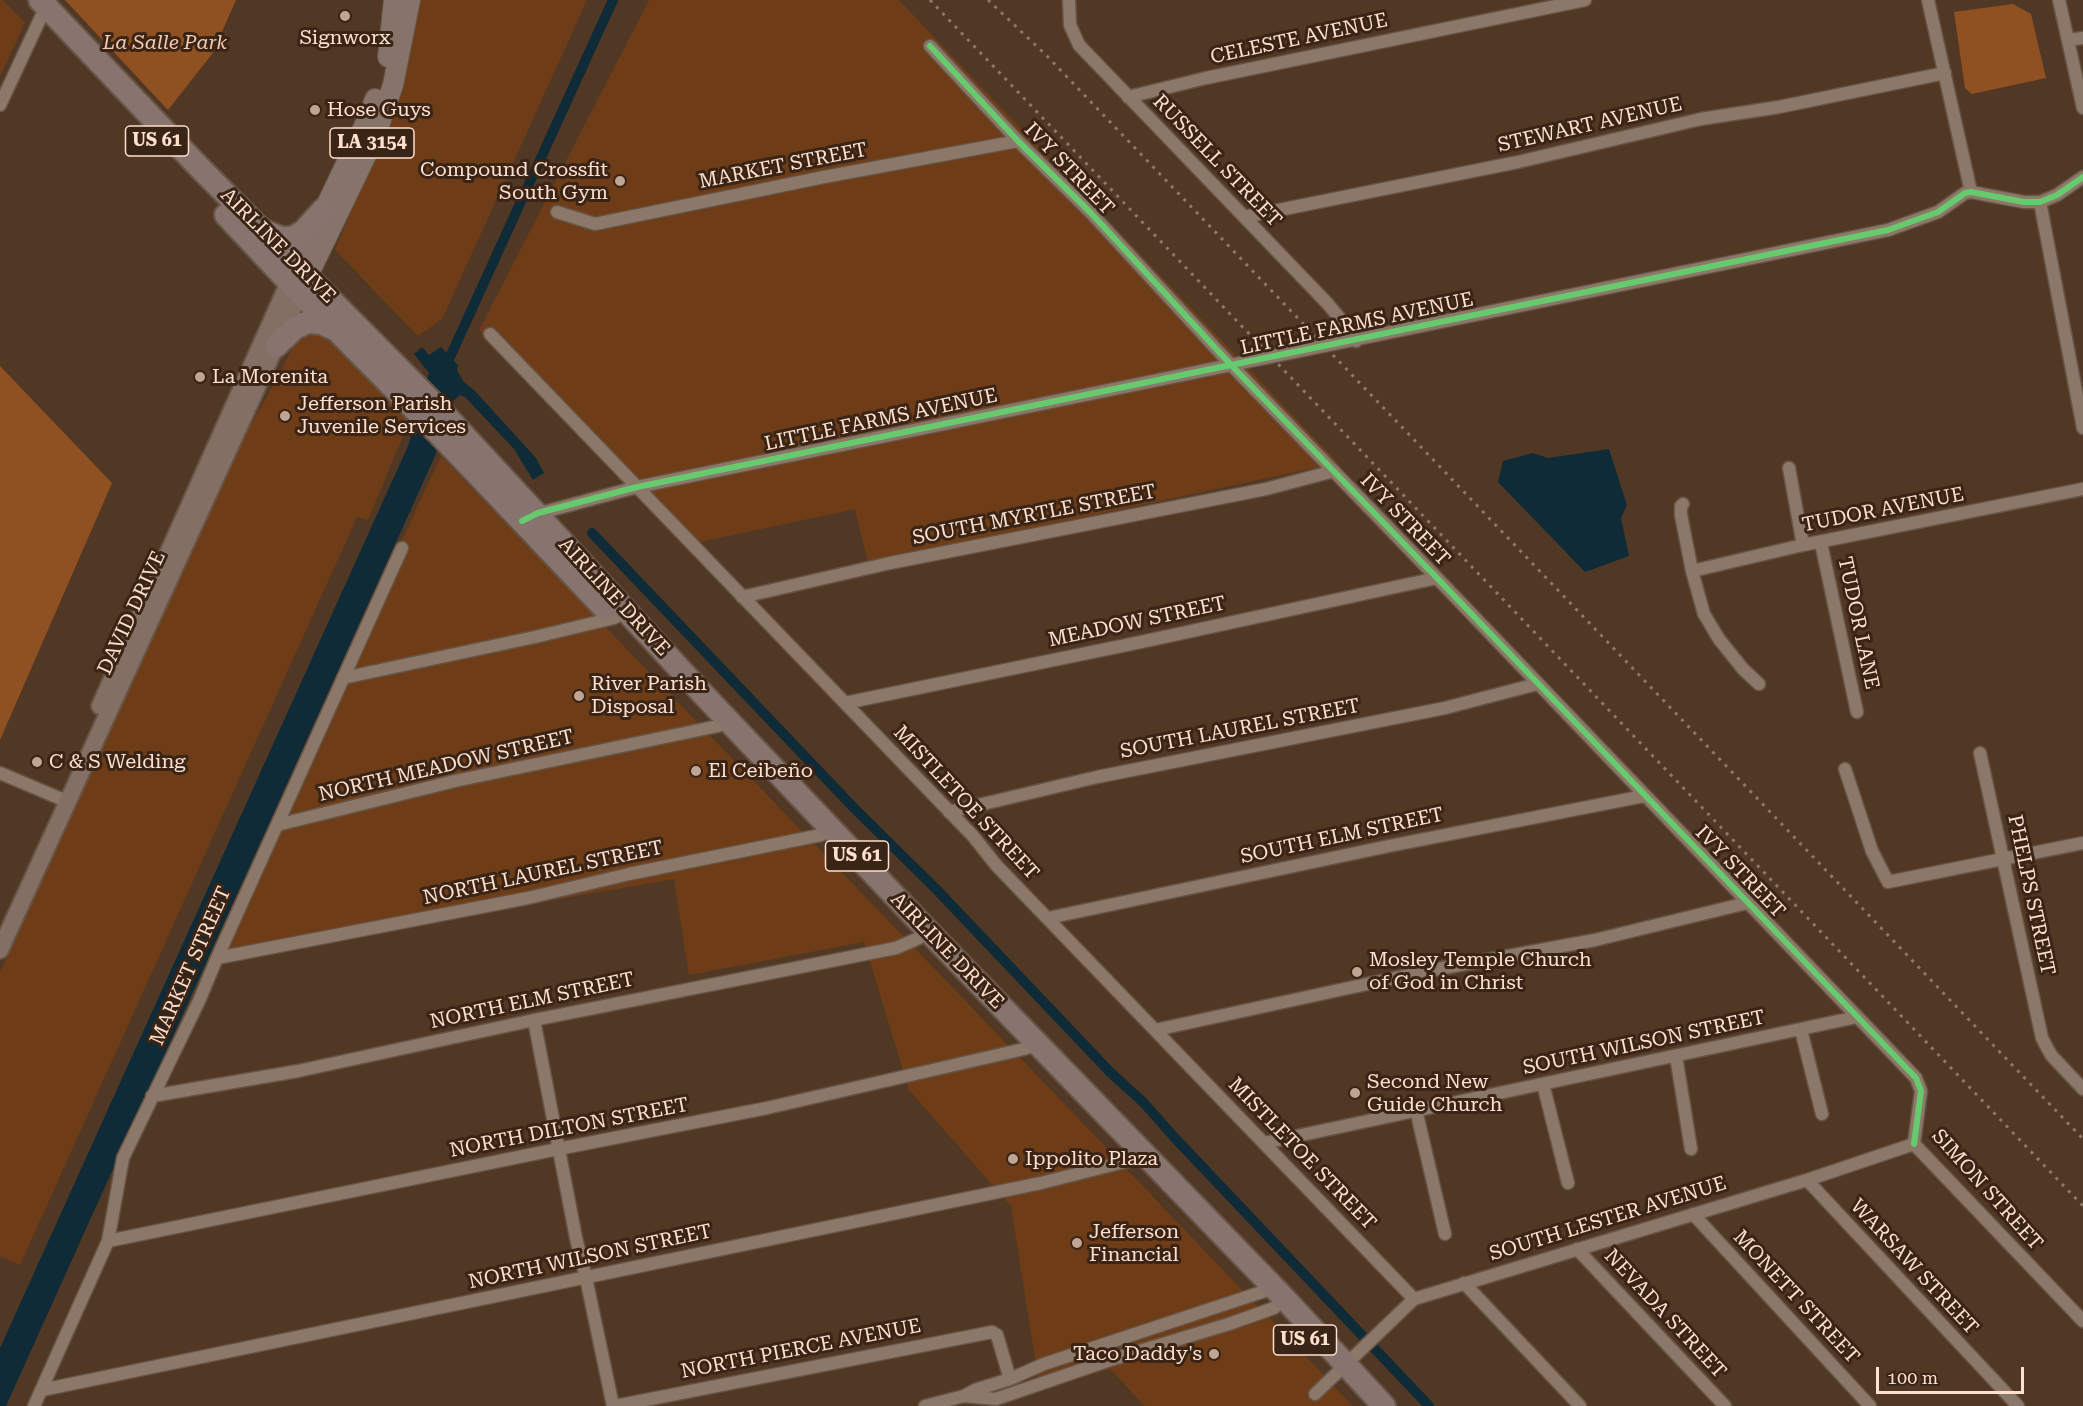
<!DOCTYPE html>
<meta charset="utf-8">
<style>
body{margin:0}
#map{position:relative;width:2083px;height:1406px;overflow:hidden;background:#513825;font-family:"Roboto Serif",serif}
canvas{display:block}
.scale{position:absolute;left:1876px;top:1367px;width:148px;height:27px;box-sizing:border-box;border:3px solid #fde0ce;border-top:0;padding-left:8px;font-size:18px;line-height:21px;white-space:nowrap;color:#fde0ce;-webkit-text-stroke:4px #392416;paint-order:stroke}
</style>
<div id="map">
<canvas width="2083" height="1406"></canvas>
<div class="scale">100 m</div>
</div>
<script>
const ctx = document.querySelector('canvas').getContext('2d');
ctx.lineJoin = 'round';
function fillPath(path, color) { ctx.fillStyle = color; ctx.fill(path, 'evenodd'); }
const shape = rows => new Path2D(rows.map(r => 'M' + r).join(''));
function strokePath(path, color, width, dash) { ctx.strokeStyle = color; ctx.lineWidth = width; ctx.lineCap = dash ? 'butt' : 'round'; ctx.setLineDash(dash || []); ctx.stroke(path); }
function write(font, color, halo, rows, align = 'center') {
  ctx.font = font + ' "Roboto Serif",serif'; ctx.lineWidth = 6; ctx.setLineDash([]); ctx.textBaseline = 'middle'; ctx.strokeStyle = halo; ctx.fillStyle = color; for (const [text, x, y, turn = 0] of rows) {
    ctx.save(); ctx.translate(x, y); ctx.rotate((+turn || 0) * Math.PI / 180); ctx.textAlign = isNaN(turn) ? turn : align; if (halo) ctx.strokeText(text, 0, 0); ctx.fillText(text, 0, 0); ctx.restore();
  }
}
fillPath(shape([
 [0,0,3,0,25,23,0,76],
 [415,0,587,0,442,319,418,336,335,250,359,192],
 [649,0,899,0,1338,463,868,563,855,509,686,545,479,330],
 [324,329,410,419,368,520,357,517,20,1265,0,1256,0,972,242,441,281,371,297,338,301,331],
 [441,456,1028,1066,1353,1406,1145,1406,1110,1369,1040,1390,1011,1206,909,1090,864,942,689,975,674,879,206,961]
]), '#6e3d17');
fillPath(shape([
 [65,0,236,0,212,54,168,110],
 [2013,4,2031,14,2046,78,1972,94,1965,88,1954,12],
 [0,366,112,483,0,740]
]), '#905122');
fillPath(shape([
 [422,347,429,355,441,347,458,365,457,370,463,381,476,392,536,458,544,473,533,480,514,449,465,397,460,395,452,402,435,456,6,1406,0,1406,0,1348,408,446,429,373,414,354],
 [1609,449,1627,505,1621,518,1629,556,1585,572,1498,482,1503,461,1533,453,1548,458]
]), '#0f2b38');
strokePath(shape([
 [445,368,613,0],
 [592,533,854,808,937,890,1110,1072,1144,1103,1174,1137,1429,1406]
]), '#0f2b38', 10);
const street = shape([
 [1069,0,1070,25,1079,45,1327,303,1348,328,1356,341],
 [1928,0,1971,192],
 [2059,0,2083,108],
 [2068,40,2083,38],
 [930,46,1018,141,1090,212,1232,366,1437,578,1916,1078,1921,1091,1914,1144],
 [1128,97,1206,78,1585,0],
 [0,105,41,17,49,10],
 [2040,202,2083,428],
 [557,212,595,224,824,177,1018,141],
 [1244,217,1518,162,1701,119,1779,107,1945,73],
 [490,334,973,836,996,865,1414,1299],
 [1789,468,1803,545],
 [1683,504,1681,506,1681,515,1692,571,1704,614,1719,639,1743,669,1759,684],
 [533,515,637,487,1888,230,1938,212,1965,193,1971,192,2024,202,2040,202,2057,195,2083,177],
 [1821,543,1857,712],
 [1692,571,1803,545,2083,489],
 [742,597,890,563,1266,489,1334,471],
 [343,678,535,637,614,618,627,611],
 [845,703,1141,642,1437,578],
 [1980,753,2042,1038,2051,1055,2083,1089],
 [1845,769,1872,851,1888,882,2083,843],
 [0,773,59,798,69,800],
 [949,812,1097,777,1445,708,1537,684],
 [277,825,455,781,718,726,727,718],
 [1048,918,1389,846,1644,796],
 [217,958,528,898,629,874,821,835,830,827],
 [534,1020,576,1238,586,1278,613,1406],
 [1155,1030,1427,971,1595,940,1747,903],
 [1801,1030,1822,1114],
 [1676,1056,1691,1149],
 [1543,1084,1568,1183],
 [152,1096,298,1071,534,1020,896,948,919,938],
 [1416,1110,1445,1234],
 [1264,1143,1857,1017],
 [1914,1144,2083,1321],
 [1807,1180,2018,1406],
 [1693,1214,1870,1406],
 [108,1241,558,1149,767,1108,1024,1049,1036,1044],
 [1577,1249,1725,1406],
 [1464,1283,1580,1406],
 [42,1390,1041,1183,1132,1160,1143,1155],
 [1315,1394,1414,1299,1807,1180,1914,1144],
 [964,1396,996,1399,1110,1360,1229,1324,1274,1308,1284,1298],
 [34,1406,108,1241,123,1158,199,1001,217,958,402,548],
 [615,1406,992,1332,997,1335,1010,1379],
 [925,1406,964,1396,975,1390,1010,1379,1044,1364,1274,1288]
]);
const secondary = shape([
 [100,706,289,282],
 [0,950,300,293]
]);
const primary = shape([
 [388,57,394,0],
 [291,279,369,116,375,99],
 [302,288,375,137,393,85,410,0]
]);
const highway = shape([
 [40,0,198,166,447,417,702,693,931,934,1284,1298,1384,1406],
 [226,215,289,282,440,435,605,609],
 [262,230,281,238,292,238,303,232,323,210],
 [276,346,295,328,308,322,321,323,334,329]
]);
strokePath(street, '#675445', 15);
strokePath(secondary, '#675445', 20);
strokePath(primary, '#675445', 22);
strokePath(highway, '#675445', 26);
strokePath(street, '#8c7869', 12);
strokePath(secondary, '#846f65', 16);
strokePath(primary, '#867369', 20);
strokePath(highway, '#87746f', 22);
strokePath(shape([
 [930,0,2083,1206],
 [988,0,1046,55,2083,1139]
]), '#8b796b', 3, [3, 6]);
strokePath(shape([
 [930,46,1018,141,1090,212,1232,366,1437,578,1916,1078,1921,1091,1914,1144],
 [522,521,538,513,637,487,1888,230,1938,212,1965,193,1971,192,2024,202,2040,202,2057,195,2083,177]
]), '#67ca6e', 6);
for (const [x, y, r, color] of [
 [345,16,6,"#c1a593"],
 [315,110,6,"#c1a593"],
 [620,181,6,"#c1a593"],
 [200,377,6,"#c1a593"],
 [285,416,6,"#c1a593"],
 [579,696,6,"#c1a593"],
 [37,762,6,"#c1a593"],
 [696,771,6,"#c1a593"],
 [1357,972,6,"#c1a593"],
 [1355,1093,6,"#c1a593"],
 [1013,1159,6,"#c1a593"],
 [1077,1243,6,"#c1a593"],
 [1214,1354,6,"#c1a593"]
]) { const dot = new Path2D(); dot.arc(x, y, r, 0, 2 * Math.PI); ctx.fillStyle = color; ctx.fill(dot); strokePath(dot, '#392416', 2); }
for (const [x, y, w] of [
 [157,141,63],
 [372,143,84],
 [857,856,63],
 [1305,1340,63]
]) { const box = new Path2D(); box.roundRect(x - w / 2, y - 15, w, 30, 4.5); ctx.fillStyle = '#392416'; ctx.fill(box); strokePath(box, '#fde0ce', 1.5); }
write('bold 18px', '#fde0ce', null, [
 ["US 61",157,141],
 ["LA 3154",372,143],
 ["US 61",857,856],
 ["US 61",1305,1340]
]);
write('20px', '#fde0ce', '#392416', [
 ["Signworx",345,38,"center"],
 ["Hose Guys",327,110],
 ["Compound Crossfit",608,170,"right"],
 ["South Gym",608,193,"right"],
 ["La Morenita",212,377],
 ["Jefferson Parish",297,404],
 ["Juvenile Services",297,427],
 ["River Parish",591,684],
 ["Disposal",591,707],
 ["C & S Welding",49,762],
 ["El Ceibeño",708,771],
 ["Mosley Temple Church",1369,960],
 ["of God in Christ",1369,983],
 ["Second New",1367,1082],
 ["Guide Church",1367,1105],
 ["Ippolito Plaza",1025,1159],
 ["Jefferson",1089,1232],
 ["Financial",1089,1255],
 ["Taco Daddy's",1202,1354,"right"]
], 'left');
write('20px', '#fde0ce', '#392416', [
 ["CELESTE AVENUE",1299,39,-12],
 ["STEWART AVENUE",1590,125,-13],
 ["RUSSELL STREET",1217,161,46],
 ["MARKET STREET",783,166,-11],
 ["IVY STREET",1069,169,46],
 ["AIRLINE DRIVE",278,246,45],
 ["LITTLE FARMS AVENUE",1357,324,-12],
 ["LITTLE FARMS AVENUE",881,420,-12],
 ["TUDOR AVENUE",1883,510,-11],
 ["SOUTH MYRTLE STREET",1034,515,-11],
 ["IVY STREET",1405,520,46],
 ["AIRLINE DRIVE",614,597,47],
 ["DAVID DRIVE",132,613,-65],
 ["MEADOW STREET",1137,622,-12],
 ["TUDOR LANE",1858,623,78],
 ["SOUTH LAUREL STREET",1240,729,-11],
 ["NORTH MEADOW STREET",446,766,-13],
 ["MISTLETOE STREET",966,803,47],
 ["SOUTH ELM STREET",1342,836,-12],
 ["IVY STREET",1740,872,46],
 ["NORTH LAUREL STREET",543,873,-12],
 ["PHELPS STREET",2031,895,78],
 ["AIRLINE DRIVE",947,951,46],
 ["MARKET STREET",191,966,-66],
 ["NORTH ELM STREET",532,1001,-12],
 ["SOUTH WILSON STREET",1644,1043,-12],
 ["NORTH DILTON STREET",569,1128,-11],
 ["MISTLETOE STREET",1302,1154,46],
 ["SIMON STREET",1987,1190,48],
 ["SOUTH LESTER AVENUE",1608,1219,-17],
 ["NORTH WILSON STREET",590,1257,-12],
 ["WARSAW STREET",1914,1267,47],
 ["MONETT STREET",1796,1297,47],
 ["NEVADA STREET",1665,1314,47],
 ["NORTH PIERCE AVENUE",801,1349,-11]
]);
write('italic 20px', '#f4cab0', '#392416', [
 ["La Salle Park",165,43]
]);
</script>
